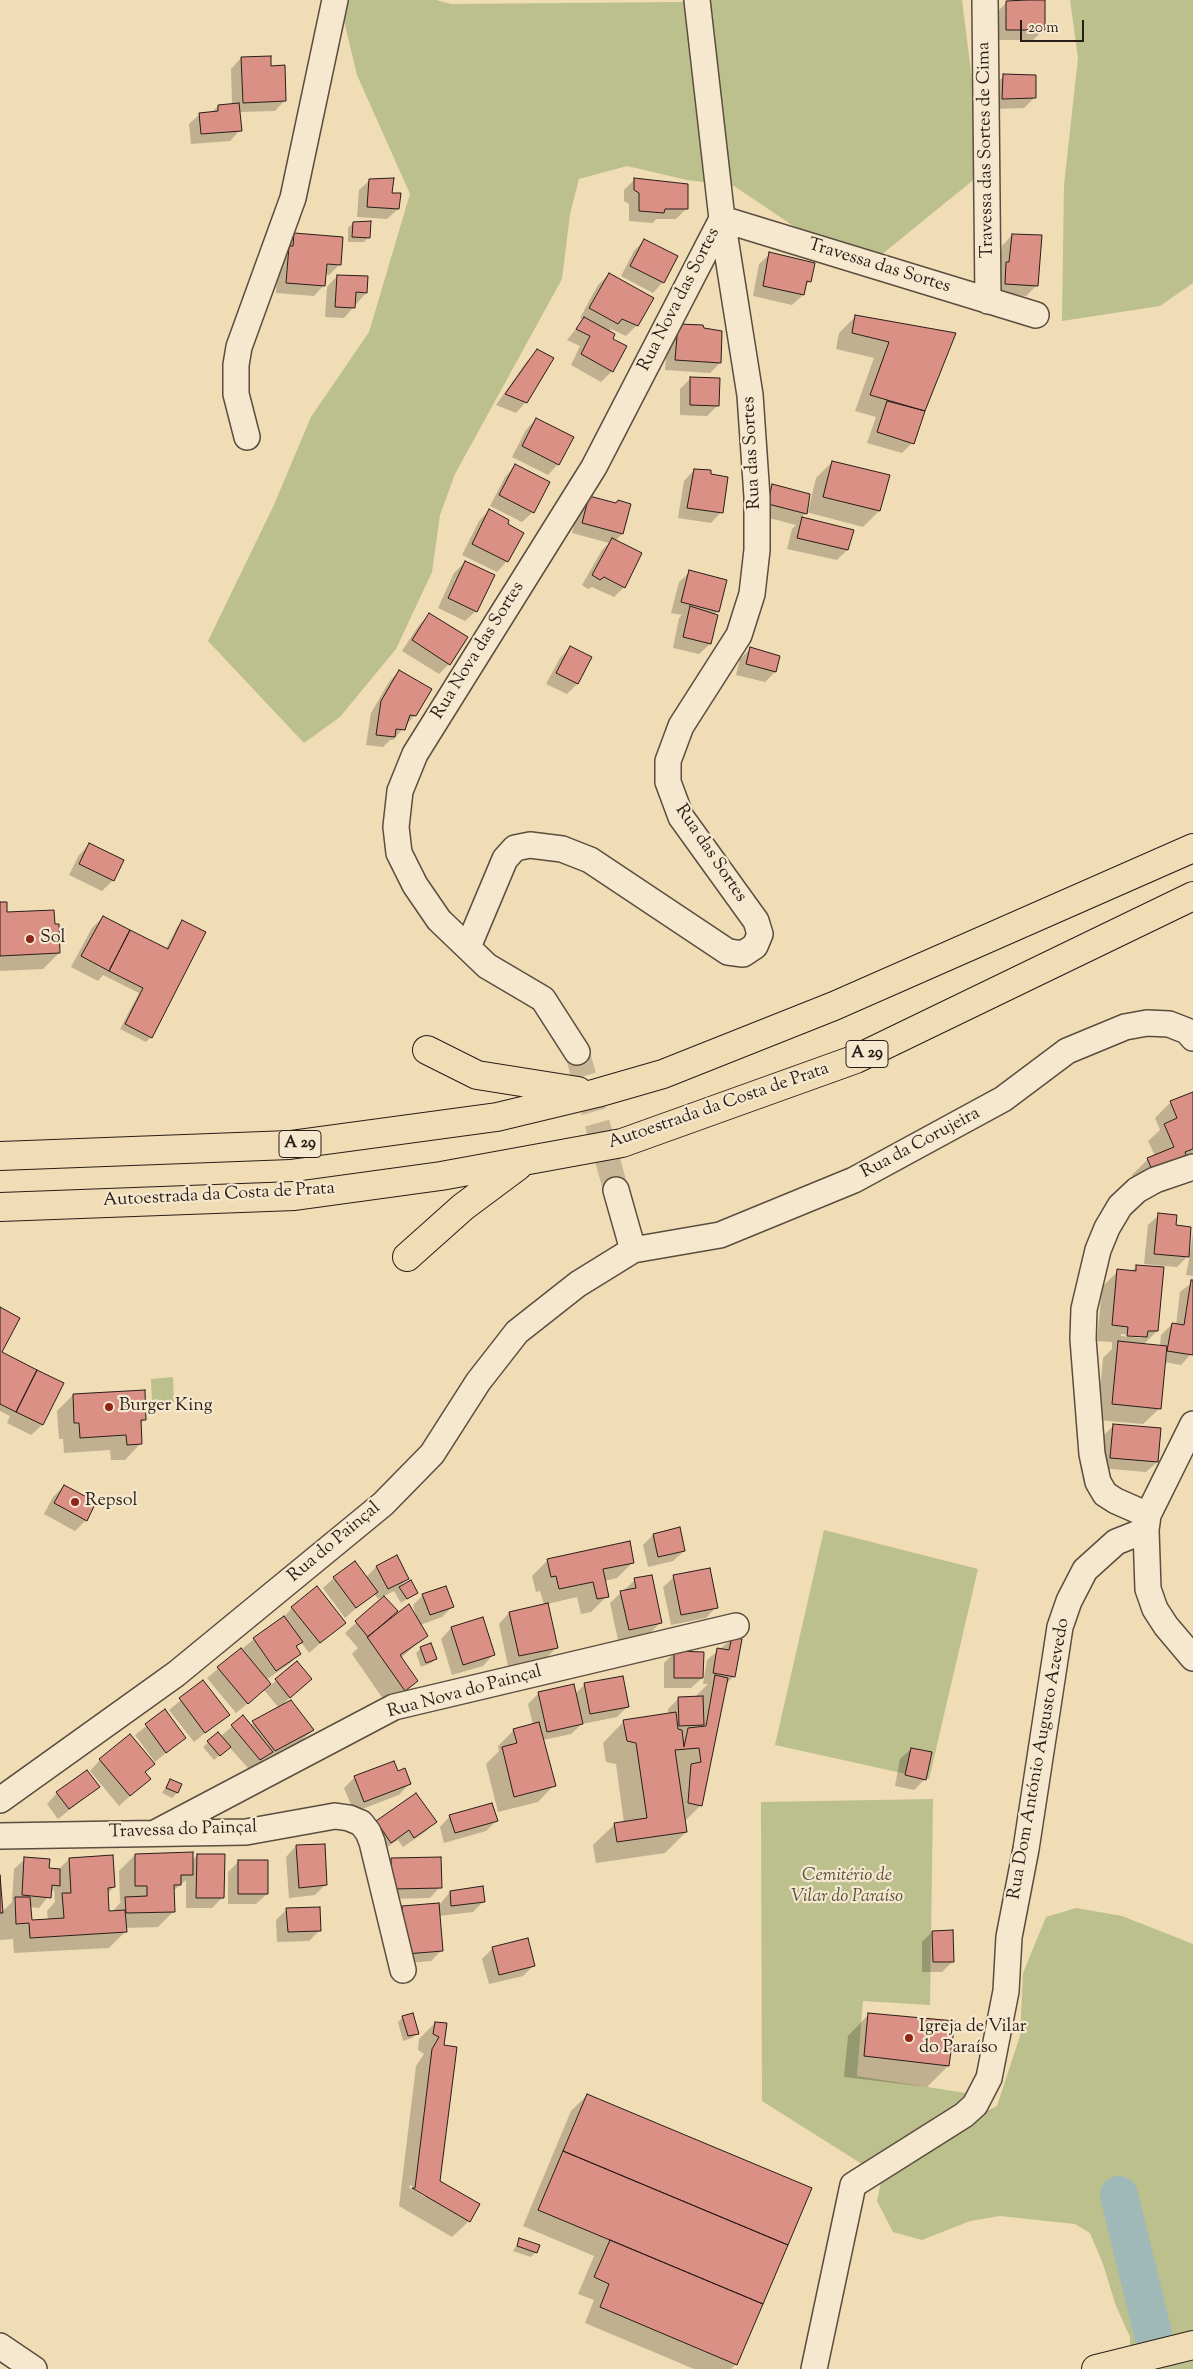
<!DOCTYPE html>
<meta charset="utf-8">
<style>
body{margin:0}
#map{position:relative;width:1193px;height:2369px;overflow:hidden;background:#f0dcb5;font-family:"Sorts Mill Goudy",serif}
canvas{display:block}
.scale{position:absolute;left:1020px;top:20px;width:64px;height:22px;box-sizing:border-box;border:2px solid #291d18;border-top:0;padding-left:6px;font-size:15px;line-height:18px;white-space:nowrap;color:#291d18;-webkit-text-stroke:4px #f5e8cf;paint-order:stroke}
</style>
<div id="map">
<canvas width="1193" height="2369"></canvas>
<div class="scale">20 m</div>
</div>
<script>
const ctx = document.querySelector('canvas').getContext('2d');
ctx.lineJoin = 'round';
function fillPath(path, color) { ctx.fillStyle = color; ctx.fill(path, 'evenodd'); }
const shape = rows => new Path2D(rows.map(r => 'M' + r).join(''));
function strokePath(path, color, width, dash) { ctx.strokeStyle = color; ctx.lineWidth = width; ctx.lineCap = dash ? 'butt' : 'round'; ctx.setLineDash(dash || []); ctx.stroke(path); }
function write(font, color, halo, rows, align = 'center') {
  ctx.font = font + ' "Sorts Mill Goudy",serif'; ctx.lineWidth = 4.5; ctx.setLineDash([]); ctx.textBaseline = 'middle'; ctx.strokeStyle = halo; ctx.fillStyle = color; for (const [text, x, y, turn = 0] of rows) {
    ctx.save(); ctx.translate(x, y); ctx.rotate((+turn || 0) * Math.PI / 180); ctx.textAlign = isNaN(turn) ? turn : align; if (halo) ctx.strokeText(text, 0, 0); ctx.fillText(text, 0, 0); ctx.restore();
  }
}
fillPath(shape([
 [339,0,436,0,451,4,683,2,684,0,962,0,975,104,977,177,870,264,801,231,734,186,687,180,627,166,579,179,570,214,562,279,455,474,440,515,432,572,396,649,340,717,304,743,208,641,273,507,311,417,369,332,410,194,357,75],
 [1070,0,1193,0,1193,283,1160,306,1062,321,1064,185,1078,58],
 [173,1377,174,1402,152,1403,151,1379],
 [824,1530,978,1569,929,1779,775,1745],
 [933,1799,930,2005,863,2001,857,2076,972,2094,865,2166,762,2101,761,1802],
 [1076,1908,1122,1916,1193,1944,1193,2369,1130,2369,1130,2337,1116,2306,1103,2264,1090,2233,1075,2224,1000,2216,970,2221,922,2240,893,2232,877,2201,884,2168,968,2120,997,2106,1020,2036,1023,1973,1046,1917]
]), '#bbc08c');
fillPath(shape([
 [1025,0,1043,0,1044,29,1033,40,996,40,996,13,1006,3,1022,2],
 [241,58,270,67,285,100,275,111,239,112,240,130,230,141,191,144,189,124,200,114,211,113,218,106,232,105,231,69],
 [1004,76,1035,97,1024,108,992,109,993,86],
 [635,179,687,208,676,219,656,219,653,223,629,221,629,204,624,201,624,190],
 [370,180,391,194,398,209,387,219,357,217,359,190],
 [353,223,369,237,364,242,348,242,348,228],
 [294,235,340,264,329,275,325,274,324,285,314,296,276,293,278,257,284,245],
 [1012,235,1037,285,1026,296,995,294,1002,246],
 [644,240,663,282,653,293,621,276,634,251],
 [770,254,810,281,805,286,803,295,792,305,753,296,759,264],
 [609,274,637,325,626,336,611,329,608,332,611,339,612,371,601,382,571,365,580,346,567,340,583,320,580,318,598,285],
 [337,276,366,293,344,318,325,317,327,287],
 [855,317,954,334,912,443,902,453,867,443,876,417,855,411,874,358,836,349,839,333],
 [679,325,720,363,710,373,665,370,668,335],
 [538,351,543,377,526,402,516,413,496,405,527,361],
 [691,378,718,405,707,416,680,415,680,389],
 [536,419,558,464,548,475,512,457,526,430],
 [832,462,888,476,879,511,863,527,806,512,801,519,852,531,847,550,837,560,787,549,792,529,796,525,758,515,762,496,773,485,808,512,816,478],
 [515,466,533,512,522,522,490,506,505,477],
 [694,470,721,512,711,523,678,518,684,481],
 [590,497,622,534,615,541,624,587,614,597,592,587,588,589,582,585,602,550,609,543,572,533,579,508],
 [489,510,507,561,497,572,462,555,479,521],
 [465,562,476,611,465,621,438,608,454,573],
 [690,572,718,611,714,615,710,644,699,654,673,648,679,618,682,615,671,613,679,582],
 [430,614,449,664,439,674,402,651,419,625],
 [570,648,590,657,577,684,567,694,546,684,560,658],
 [750,649,779,656,775,672,765,682,736,675,740,659],
 [399,671,415,715,393,740,390,740,383,747,366,745,371,713,389,682],
 [89,845,122,861,113,880,102,891,69,875,79,855],
 [0,903,6,913,59,953,43,969,0,971],
 [103,917,166,949,177,927,182,922,151,1037,146,1042,120,1029,139,993,103,975,98,981,71,967,92,928],
 [1193,1094,1193,1158,1136,1185,1132,1175,1148,1159,1155,1156,1148,1141,1160,1130,1155,1118,1171,1102],
 [1159,1215,1175,1226,1188,1253,1190,1253,1193,1232,1193,1276,1186,1275,1190,1254,1177,1267,1144,1264,1148,1225],
 [1137,1266,1157,1331,1143,1345,1160,1346,1161,1335,1172,1324,1176,1325,1180,1292,1193,1282,1191,1354,1181,1365,1164,1362,1160,1408,1143,1424,1097,1420,1103,1358,1112,1349,1112,1342,1097,1341,1102,1287,1118,1271,1131,1272],
 [1121,1334,1144,1336,1142,1338,1121,1336],
 [0,1309,1,1353,62,1384,42,1425,31,1435,7,1423,10,1416,0,1411],
 [73,1395,145,1419,140,1424,141,1443,125,1460,111,1460,110,1450,64,1453,63,1439,59,1439,57,1411],
 [1114,1425,1157,1462,1146,1472,1100,1468,1103,1436],
 [64,1486,95,1502,86,1520,75,1531,44,1514,53,1497],
 [653,1535,684,1551,673,1561,648,1567,643,1545],
 [548,1560,633,1562,617,1578,604,1581,607,1596,591,1612,581,1614,577,1597,547,1604,557,1647,546,1658,508,1666,499,1624,509,1613,544,1605,540,1591,536,1592,532,1576],
 [376,1567,408,1579,399,1587,410,1582,416,1593,401,1603,394,1591,378,1599,374,1593,345,1618,323,1588,334,1578,366,1577],
 [674,1577,716,1607,706,1618,671,1625,663,1587],
 [635,1580,661,1622,650,1633,618,1640,610,1603],
 [423,1595,452,1607,442,1617,420,1625,426,1636,401,1658,417,1681,388,1706,352,1654,358,1648,345,1633,384,1597,386,1624,416,1616,413,1605],
 [292,1608,345,1622,309,1653,301,1642,296,1647,300,1653,289,1664,266,1680,271,1685,297,1663,310,1679,282,1705,313,1730,302,1740,264,1759,249,1769,229,1747,214,1760,203,1747,218,1733,220,1737,243,1717,250,1725,279,1708,264,1690,236,1713,207,1678,254,1639,282,1619],
 [482,1618,493,1655,483,1666,452,1675,441,1639,451,1628],
 [732,1639,734,1676,725,1685,701,1805,684,1822,686,1832,665,1853,596,1863,593,1845,615,1824,624,1823,616,1764,606,1762,603,1743,624,1721,668,1715,668,1709,678,1699,694,1698,708,1684,703,1684,707,1660],
 [421,1648,436,1659,431,1663,421,1667,416,1653],
 [675,1652,702,1678,691,1688,664,1688,664,1663],
 [203,1682,228,1714,194,1742,169,1710],
 [585,1684,628,1706,617,1717,582,1724,571,1734,543,1740,554,1785,538,1802,498,1812,486,1764,499,1751,498,1746,514,1730,533,1725,528,1704,539,1693,575,1694],
 [165,1711,184,1738,155,1762,135,1735],
 [911,1749,925,1779,914,1790,895,1786,900,1759],
 [100,1760,154,1764,144,1773,149,1779,119,1806,90,1771],
 [397,1773,409,1784,399,1795,354,1812,344,1788,355,1777],
 [170,1780,177,1793,172,1798,162,1793],
 [98,1787,58,1819,47,1804,57,1793],
 [450,1816,496,1821,486,1831,444,1843,440,1827],
 [377,1822,435,1822,425,1832,403,1847,398,1840,380,1852,366,1832],
 [296,1846,326,1884,315,1895,289,1898,286,1857],
 [135,1855,192,1861,197,1855,222,1898,212,1908,186,1908,186,1880,173,1891,174,1911,158,1927,125,1928,125,1932,109,1948,14,1953,13,1939,0,1940,0,1889,2,1912,12,1902,14,1869,25,1859,48,1869,58,1870,69,1859,114,1887,107,1894,108,1912,112,1912,122,1901,120,1902,119,1871],
 [54,1889,55,1902,47,1911,48,1921,30,1922,30,1907,39,1908],
 [392,1859,440,1887,430,1898,382,1899,381,1870],
 [239,1861,267,1894,256,1904,228,1904,228,1872],
 [450,1892,483,1902,473,1912,439,1916,442,1950,431,1961,396,1964,392,1917,402,1907,440,1904],
 [287,1909,320,1930,309,1941,277,1942,276,1920],
 [932,1932,953,1961,942,1972,922,1972,922,1942],
 [493,1948,533,1966,523,1976,489,1984,482,1959],
 [869,2014,948,2066,927,2087,844,2077,848,2036],
 [403,2017,417,2033,412,2038,403,2041,398,2022],
 [435,2023,443,2046,439,2182,478,2205,469,2221,452,2237,399,2206,416,2066,424,2054,418,2050,419,2039],
 [410,2185,425,2194,425,2197,409,2187],
 [587,2095,736,2364,731,2369,694,2369,585,2323,594,2300,578,2294,594,2256,523,2226,571,2111],
 [520,2240,536,2252,531,2257,513,2251]
]), '#0003');
strokePath(shape([
 [1119,2195,1153,2334]
]), '#9fb9b9', 38);
const building = shape([
 [1027,0,1045,0,1045,30,1006,30,1006,1,1027,0],
 [271,56,271,66,285,65,286,101,243,103,241,57,271,56],
 [1003,74,1036,75,1036,98,1002,99,1003,74],
 [239,103,242,131,201,134,199,113,218,111,218,105,239,103],
 [394,178,392,193,401,193,399,209,367,207,369,179,394,178],
 [634,178,688,184,688,209,665,209,664,213,639,211,639,193,634,190,634,178],
 [371,221,370,238,352,237,353,222,371,221],
 [294,233,343,237,341,265,327,264,325,286,286,283,289,246,293,246,294,233],
 [1012,234,1042,235,1038,286,1005,284,1006,262,1009,262,1012,234],
 [644,239,678,256,664,283,630,266,644,239],
 [769,252,815,263,811,282,807,281,804,295,763,286,769,252],
 [609,273,654,298,638,326,622,319,618,324,589,308,609,273],
 [337,275,368,276,367,293,356,292,355,308,335,307,337,275],
 [855,315,956,333,925,411,870,395,889,342,852,333,855,315],
 [584,317,615,334,613,339,627,346,613,372,581,354,590,336,576,329,584,317],
 [678,324,703,325,704,328,722,331,721,363,675,360,678,324],
 [537,349,554,358,527,403,505,394,537,349],
 [690,377,720,378,719,406,690,405,690,377],
 [887,401,925,411,914,444,877,432,887,401],
 [536,418,574,437,559,465,522,446,536,418],
 [832,461,890,475,880,511,823,497,832,461],
 [515,464,550,482,534,513,499,495,515,464],
 [694,469,711,470,711,474,728,477,723,513,687,508,694,469],
 [772,484,810,494,807,514,768,504,772,484],
 [589,496,616,503,618,500,631,504,623,534,582,523,589,496],
 [489,509,509,520,508,524,524,533,508,562,472,544,489,509],
 [802,517,854,530,848,550,797,538,802,517],
 [612,538,642,553,625,588,604,577,600,580,592,575,612,538],
 [465,561,495,575,477,612,448,598,465,561],
 [689,570,727,580,719,612,681,602,689,570],
 [690,606,718,615,711,644,683,637,690,606],
 [429,613,468,637,450,665,412,640,429,613],
 [570,646,592,657,578,684,556,673,570,646],
 [750,647,780,656,776,672,746,664,750,647],
 [399,670,432,689,416,716,410,715,405,730,396,729,395,737,376,735,381,701,399,670],
 [89,843,124,860,114,881,79,864,89,843],
 [0,902,7,902,7,912,54,910,55,924,59,924,60,953,0,956,0,902],
 [103,916,130,930,109,971,81,956,103,916],
 [182,920,206,932,152,1038,125,1024,143,988,109,971,130,930,168,949,182,920],
 [1193,1092,1193,1149,1185,1152,1187,1157,1152,1170,1147,1158,1174,1147,1164,1124,1177,1118,1170,1101,1193,1092],
 [1158,1213,1177,1215,1176,1225,1191,1227,1189,1257,1154,1254,1158,1213],
 [1136,1265,1164,1267,1158,1331,1148,1331,1147,1337,1127,1336,1128,1327,1112,1325,1117,1269,1136,1271,1136,1265],
 [1191,1280,1193,1280,1193,1355,1167,1351,1172,1323,1184,1325,1191,1280],
 [0,1307,20,1318,2,1352,37,1370,16,1412,0,1404,0,1307],
 [1118,1341,1167,1346,1161,1409,1112,1404,1118,1341],
 [37,1370,64,1383,43,1425,16,1412,37,1370],
 [145,1390,146,1420,141,1420,142,1444,127,1445,126,1435,80,1438,79,1423,74,1423,73,1394,145,1390],
 [1113,1424,1161,1428,1158,1462,1110,1458,1113,1424],
 [64,1485,96,1502,87,1521,54,1503,64,1485],
 [680,1527,685,1551,658,1557,653,1534,680,1527],
 [630,1541,634,1563,603,1569,609,1597,597,1599,593,1582,559,1589,556,1576,551,1577,547,1559,630,1541],
 [397,1555,409,1579,388,1589,376,1566,397,1555],
 [355,1561,378,1592,356,1608,333,1577,355,1561],
 [710,1568,718,1608,681,1615,673,1575,710,1568],
 [652,1575,662,1623,629,1630,620,1591,636,1588,634,1578,652,1575],
 [411,1580,418,1593,407,1599,399,1587,411,1580],
 [317,1586,346,1623,320,1643,291,1607,317,1586],
 [446,1586,454,1607,430,1615,422,1594,446,1586],
 [384,1596,398,1611,368,1637,355,1621,384,1596],
 [548,1603,558,1648,519,1656,509,1612,548,1603],
 [409,1604,428,1636,400,1655,418,1681,405,1691,367,1637,409,1604],
 [284,1616,303,1642,296,1646,301,1654,276,1671,253,1638,284,1616],
 [483,1617,495,1655,463,1665,451,1627,483,1617],
 [732,1637,742,1639,735,1677,713,1673,717,1648,729,1650,732,1637],
 [431,1643,437,1659,426,1663,420,1647,431,1643],
 [241,1648,271,1684,248,1704,217,1667,241,1648],
 [674,1651,704,1652,703,1678,674,1678,674,1651],
 [297,1661,312,1679,290,1698,275,1679,297,1661],
 [715,1675,728,1678,702,1806,688,1803,691,1764,701,1762,699,1748,675,1750,687,1832,617,1842,614,1823,647,1818,636,1743,627,1741,623,1720,676,1712,678,1729,682,1730,684,1747,688,1728,706,1726,715,1675],
 [623,1676,629,1707,590,1714,584,1683,623,1676],
 [203,1680,230,1715,205,1733,179,1698,203,1680],
 [574,1684,583,1724,547,1732,538,1692,574,1684],
 [703,1696,704,1725,679,1726,678,1697,703,1696],
 [291,1700,314,1730,275,1751,252,1721,291,1700],
 [165,1709,186,1738,166,1753,145,1724,165,1709],
 [243,1715,273,1752,260,1760,231,1725,243,1715],
 [539,1722,556,1786,514,1797,502,1747,517,1743,513,1729,539,1722],
 [218,1732,231,1747,220,1756,207,1741,218,1732],
 [130,1734,155,1764,145,1772,151,1779,130,1796,99,1759,130,1734],
 [911,1748,932,1752,926,1780,905,1775,911,1748],
 [394,1761,398,1771,405,1768,411,1784,364,1802,354,1776,394,1761],
 [87,1770,100,1787,69,1809,56,1792,87,1770],
 [170,1779,182,1784,178,1793,166,1788,170,1779],
 [416,1793,437,1822,414,1838,409,1830,391,1843,376,1821,416,1793],
 [492,1803,498,1821,455,1833,449,1815,492,1803],
 [325,1844,327,1885,299,1888,296,1845,325,1844],
 [193,1852,193,1875,181,1875,181,1885,174,1885,175,1912,126,1913,125,1897,147,1896,147,1886,135,1886,135,1854,193,1852],
 [197,1854,225,1854,224,1898,196,1898,197,1854],
 [113,1855,115,1887,108,1888,109,1911,125,1910,127,1932,30,1938,29,1923,16,1924,15,1897,30,1897,32,1920,64,1918,62,1893,71,1893,69,1858,113,1855],
 [24,1857,50,1859,49,1868,60,1869,60,1886,52,1885,51,1898,22,1895,24,1857],
 [441,1857,442,1888,392,1889,391,1858,441,1857],
 [238,1860,268,1860,268,1894,238,1894,238,1860],
 [0,1875,3,1913,0,1913,0,1875],
 [483,1886,485,1902,451,1906,450,1891,483,1886],
 [439,1903,443,1951,406,1954,402,1906,439,1903],
 [320,1907,321,1931,288,1932,286,1908,320,1907],
 [953,1930,954,1962,933,1962,932,1931,953,1930],
 [528,1938,535,1966,499,1975,492,1947,528,1938],
 [413,2013,419,2034,408,2036,402,2016,413,2013],
 [868,2013,955,2021,949,2066,864,2056,868,2013],
 [435,2022,447,2023,444,2045,457,2047,440,2181,480,2204,470,2222,412,2188,415,2188,432,2049,439,2037,433,2034,435,2022],
 [587,2094,812,2188,788,2245,563,2151,587,2094],
 [563,2151,788,2245,763,2304,538,2210,563,2151],
 [519,2238,540,2245,537,2253,517,2246,519,2238],
 [610,2240,763,2304,737,2365,600,2307,609,2284,594,2277,610,2240]
]);
fillPath(building, '#da9085');
strokePath(building, '#291d18', 1);
strokePath(shape([
 [577,1052,616,1190]
]), '#c8b696', 25, [25, 12]);
const minor = shape([
 [985,0,988,301],
 [722,219,1036,315],
 [247,437,236,394,236,365,239,347,293,198,335,0],
 [468,947,505,859,515,848,530,845,562,849,590,860,728,952,743,954,755,946,760,934,756,921,681,817,668,782,668,761,681,726,739,635,752,594,757,550,757,497,750,395,722,219,697,0],
 [577,1052,543,999,487,966,439,920,415,885,399,853,396,827,400,791,415,754,594,467,722,219],
 [616,1190,633,1250],
 [1193,1424,1148,1515,1146,1530,1148,1589,1155,1609,1166,1626,1193,1658],
 [1148,1515,1116,1501,1105,1494,1098,1482,1092,1454,1083,1339,1084,1309,1098,1250,1107,1228,1120,1206,1137,1190,1155,1180,1193,1167],
 [0,1800,176,1674,383,1504,432,1454,478,1382,517,1332,578,1284,633,1250,720,1235,854,1180,1003,1099,1067,1051,1125,1027,1147,1023,1169,1024,1187,1031,1193,1038],
 [157,1832,394,1707,736,1626],
 [0,1836,246,1832,335,1816,349,1818,361,1823,368,1832,372,1842,403,1970],
 [0,2346,34,2369],
 [814,2369,853,2185,964,2115,975,2105,989,2078,1006,1991,1009,1937,1026,1849,1060,1627,1069,1601,1085,1570,1116,1542,1146,1530]
]);
const major = shape([
 [1096,2369,1193,2345]
]);
const highway = shape([
 [427,1050,477,1075,578,1091],
 [0,1156,290,1145,497,1117,597,1093,663,1074,834,1006,1193,848],
 [0,1207,295,1196,441,1176,622,1143,856,1059,1193,896],
 [407,1257,463,1207,518,1166]
]);
strokePath(minor, '#5b4d3f', 28);
strokePath(major, '#291d18', 30);
strokePath(highway, '#291d18', 30);
strokePath(minor, '#f5e8cf', 25);
strokePath(major, '#f0dcb5', 28);
strokePath(highway, '#f0dcb5', 28);
for (const [x, y, r, color] of [
 [30,939,5,"#8f2418"],
 [109,1407,5,"#8f2418"],
 [75,1502,5,"#8f2418"],
 [909,2038,5,"#8f2418"]
]) { const dot = new Path2D(); dot.arc(x, y, r, 0, 2 * Math.PI); ctx.fillStyle = color; ctx.fill(dot); strokePath(dot, '#f5e8cf', 2); }
for (const [x, y, w] of [
 [867,1054,42],
 [300,1144,42]
]) { const box = new Path2D(); box.roundRect(x - w / 2, y - 13.5, w, 27, 4); ctx.fillStyle = '#f5e8cf'; ctx.fill(box); strokePath(box, '#291d18', 1); }
write('bold 16px', '#291d18', null, [
 ["A 29",867,1054],
 ["A 29",300,1144]
]);
write('18px', '#291d18', '#f5e8cf', [
 ["Travessa das Sortes de Cima",987,150,-91],
 ["Travessa das Sortes",879,267,17],
 ["Rua Nova das Sortes",680,300,-63],
 ["Rua das Sortes",753,453,-93],
 ["Rua Nova das Sortes",479,651,-58],
 ["Rua das Sortes",710,854,56],
 ["Autoestrada da Costa de Prata",719,1107,-19],
 ["Rua da Corujeira",921,1144,-28],
 ["Autoestrada da Costa de Prata",219,1196,-3],
 ["Rua do Painçal",335,1543,-40],
 ["Rua Nova do Painçal",465,1693,-15],
 ["Rua Dom António Augusto Azevedo",1040,1759,-80],
 ["Travessa do Painçal",183,1831,-2]
]);
write('18px', '#291d18', '#f5e8cf', [
 ["Sol",40,939],
 ["Burger King",119,1407],
 ["Repsol",85,1502],
 ["Igreja de Vilar",919,2028],
 ["do Paraíso",919,2049]
], 'left');
write('italic 18px', '#554e3b', '#f5e8cf', [
 ["Cemitério de",847,1877],
 ["Vilar do Paraíso",847,1898]
]);
</script>
